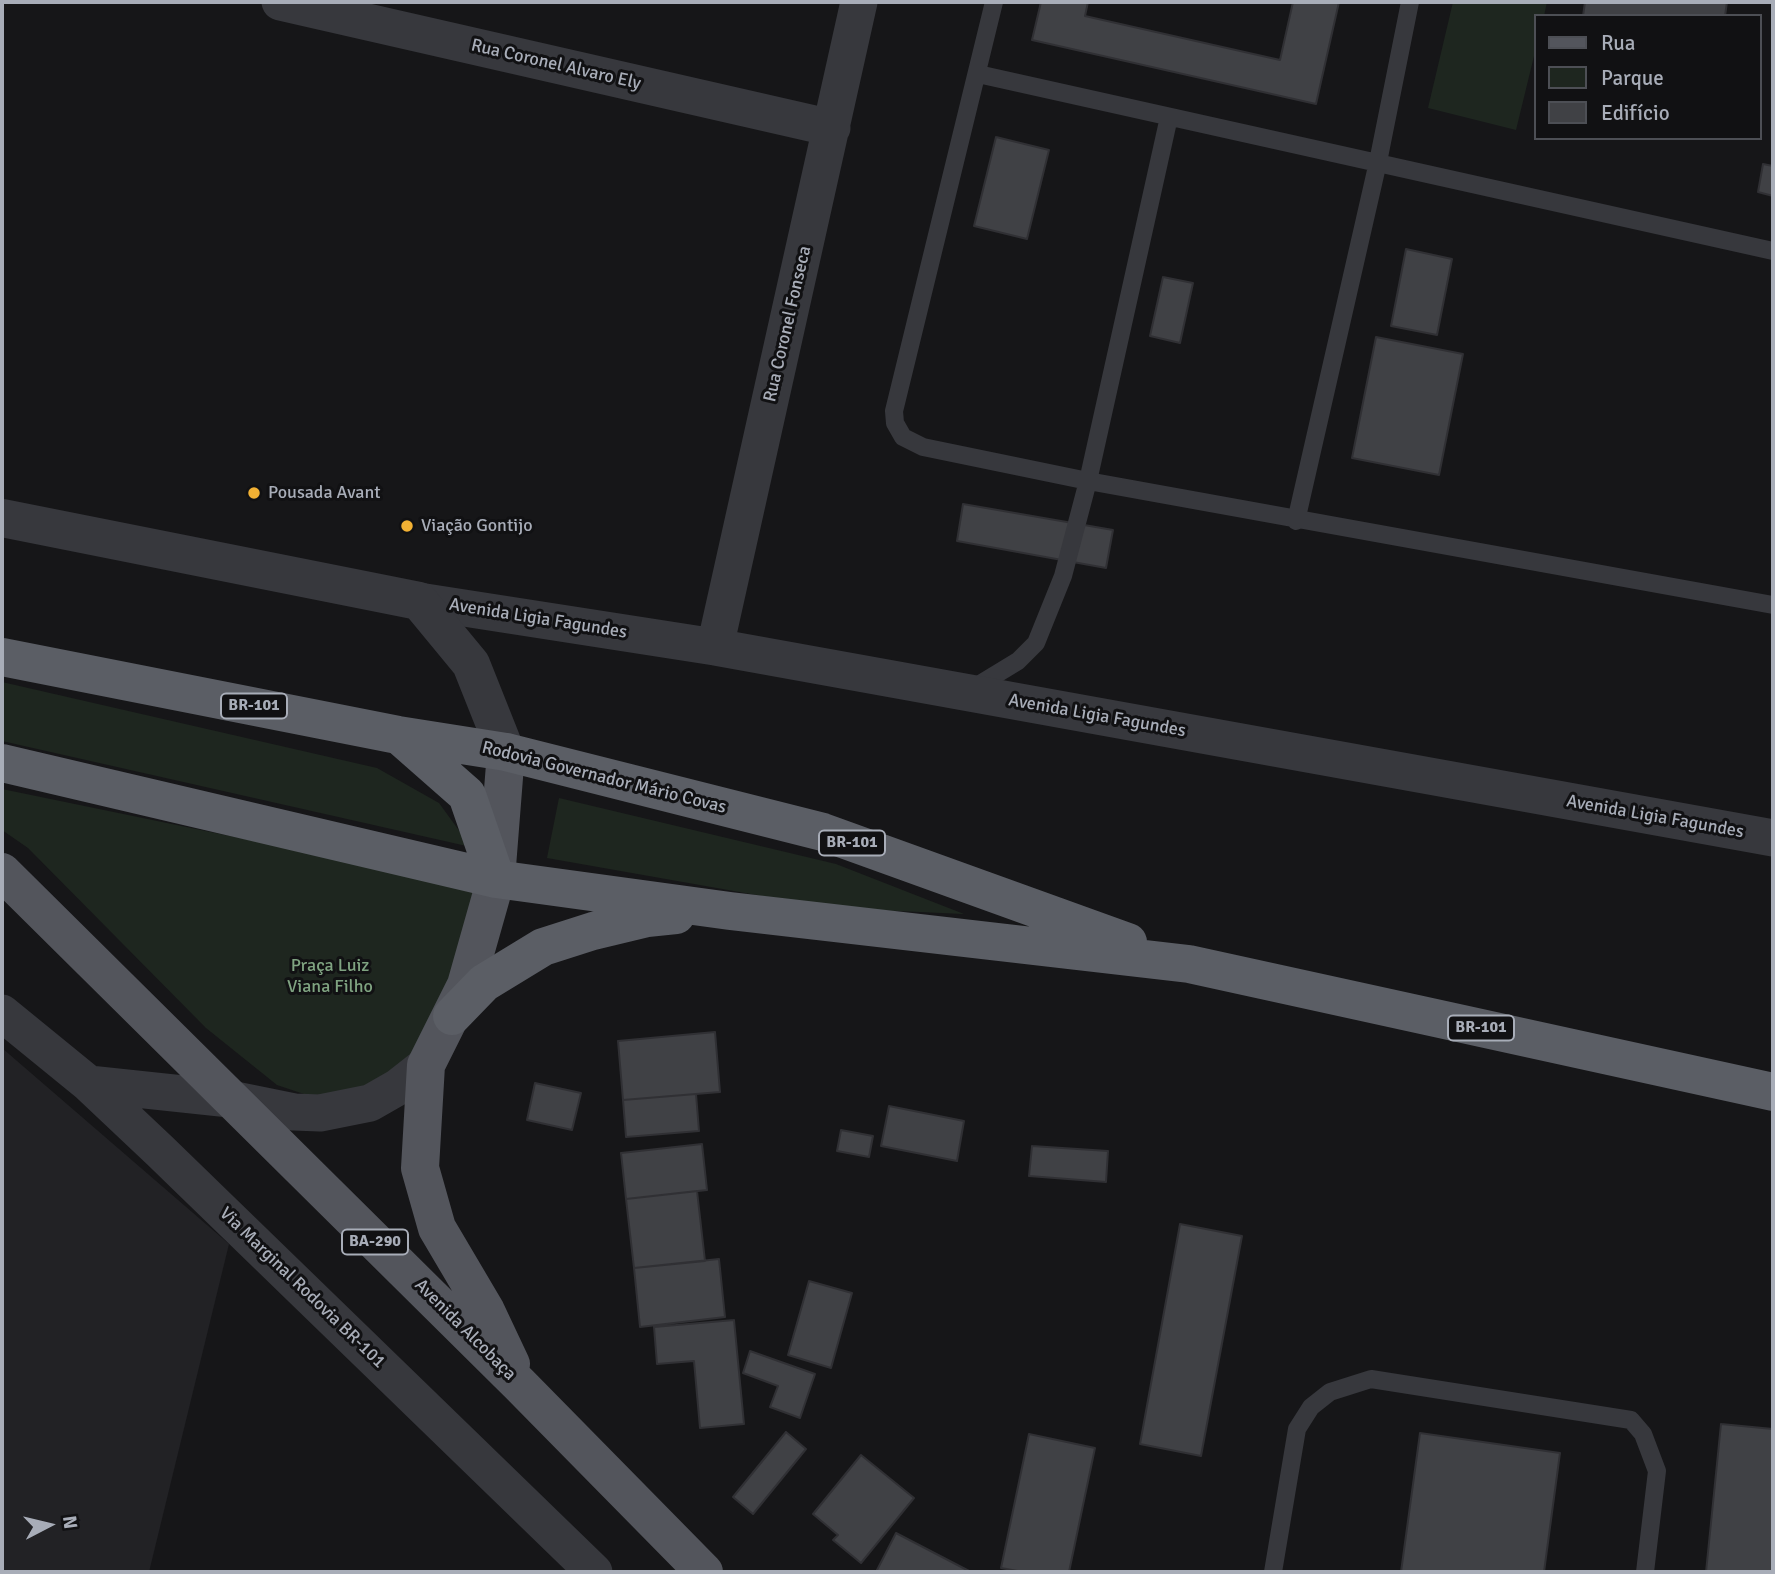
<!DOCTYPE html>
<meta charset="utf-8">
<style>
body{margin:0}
#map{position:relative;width:1775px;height:1574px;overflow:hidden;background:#161618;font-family:Signika,sans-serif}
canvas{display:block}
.frame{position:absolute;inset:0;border:4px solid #a8adb8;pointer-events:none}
.legend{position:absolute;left:1534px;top:14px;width:228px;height:126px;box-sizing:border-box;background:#111113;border:2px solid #4d4f55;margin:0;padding:9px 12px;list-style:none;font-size:21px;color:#a8adb8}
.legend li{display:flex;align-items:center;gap:14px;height:35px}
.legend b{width:35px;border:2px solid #4d4f55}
.north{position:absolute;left:14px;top:1490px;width:70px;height:70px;-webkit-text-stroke:5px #111113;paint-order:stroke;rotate:83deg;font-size:19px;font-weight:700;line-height:28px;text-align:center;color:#a8adb8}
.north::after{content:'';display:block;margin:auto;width:24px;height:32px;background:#a8adb8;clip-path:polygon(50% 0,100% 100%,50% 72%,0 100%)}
</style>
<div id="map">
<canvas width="1775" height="1574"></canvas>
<div class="frame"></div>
<ul class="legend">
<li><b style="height:9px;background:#53555c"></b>Rua</li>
<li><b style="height:19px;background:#1e261f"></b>Parque</li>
<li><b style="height:19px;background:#404145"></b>Edifício</li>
</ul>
<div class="north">N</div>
</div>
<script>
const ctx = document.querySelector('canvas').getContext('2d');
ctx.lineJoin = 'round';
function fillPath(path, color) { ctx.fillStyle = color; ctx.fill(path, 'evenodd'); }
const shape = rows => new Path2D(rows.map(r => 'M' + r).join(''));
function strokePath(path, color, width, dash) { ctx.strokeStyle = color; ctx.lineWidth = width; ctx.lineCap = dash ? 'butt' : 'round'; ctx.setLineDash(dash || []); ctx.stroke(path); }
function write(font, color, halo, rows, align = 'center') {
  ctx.font = font + ' Signika,sans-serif'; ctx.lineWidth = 6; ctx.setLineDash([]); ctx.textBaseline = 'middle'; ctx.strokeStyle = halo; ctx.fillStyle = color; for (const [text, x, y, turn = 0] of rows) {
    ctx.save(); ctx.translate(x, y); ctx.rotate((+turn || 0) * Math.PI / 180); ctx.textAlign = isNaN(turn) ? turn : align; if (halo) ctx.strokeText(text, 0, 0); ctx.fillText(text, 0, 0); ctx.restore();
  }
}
fillPath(shape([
 [2,1048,229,1244,149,1572,2,1572]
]), '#222225');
fillPath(shape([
 [1453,2,1547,2,1544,16,1535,16,1535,52,1516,130,1428,108],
 [2,682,377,768,439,803,471,847,2,741],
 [2,789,487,889,420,1062,328,1102,277,1085,206,1028,28,848,2,830],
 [559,798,836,864,964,914,830,908,547,858]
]), '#1e261f');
const building = shape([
 [1041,2,1088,2,1085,16,1280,60,1293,2,1339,2,1316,104,1032,40,1041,2],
 [1585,2,1727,2,1725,16,1583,16,1585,2],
 [996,137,1049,150,1027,239,974,226,996,137],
 [1763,164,1773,166,1773,196,1758,192,1763,164],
 [1406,249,1452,259,1437,335,1391,326,1406,249],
 [1163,277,1193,283,1180,343,1150,336,1163,277],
 [1376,337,1463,354,1439,475,1352,458,1376,337],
 [963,504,1113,530,1106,568,957,541,963,504],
 [715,1032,720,1092,623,1100,618,1041,715,1032],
 [535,1083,581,1093,572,1130,527,1120,535,1083],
 [696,1094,699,1131,626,1137,623,1100,696,1094],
 [889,1106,964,1121,957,1161,881,1146,889,1106],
 [841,1130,873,1136,869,1157,837,1151,841,1130],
 [702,1144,707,1190,626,1199,621,1153,702,1144],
 [1032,1146,1108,1151,1106,1182,1029,1176,1032,1146],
 [697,1191,705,1261,634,1268,626,1199,697,1191],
 [1180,1224,1242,1236,1201,1456,1140,1444,1180,1224],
 [719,1259,725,1317,640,1327,634,1268,719,1259],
 [809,1281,852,1293,831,1368,788,1355,809,1281],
 [734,1320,744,1424,700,1428,694,1361,657,1364,654,1327,734,1320],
 [750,1351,815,1374,800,1418,770,1407,778,1386,743,1373,750,1351],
 [1721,1424,1773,1429,1773,1572,1706,1572,1721,1424],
 [786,1432,806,1449,753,1514,733,1497,786,1432],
 [1420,1433,1560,1453,1544,1572,1401,1572,1420,1433],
 [1029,1434,1095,1448,1069,1572,1023,1572,1001,1568,1029,1434],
 [861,1455,914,1498,861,1563,833,1540,838,1535,813,1514,861,1455],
 [896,1533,971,1572,876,1572,896,1533]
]);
fillPath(building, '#404145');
strokePath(building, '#303034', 2);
strokePath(shape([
 [994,2,894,411,895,423,903,437,923,447,1088,481,1773,605],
 [978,74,1773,251],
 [1296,521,1378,162,1410,2],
 [972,689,1018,661,1036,643,1063,576,1088,481,1169,117],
 [1273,1572,1297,1429,1311,1407,1330,1392,1371,1379,1631,1420,1643,1434,1657,1471,1645,1572]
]), '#37383d', 18);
strokePath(shape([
 [280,2,832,128],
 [419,601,715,647,1773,838],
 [715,647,859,2],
 [2,1013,89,1084,160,1151,594,1572],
 [89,1084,230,1099,294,1112,320,1113,370,1103,398,1087,426,1065]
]), '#37383d', 37);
strokePath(shape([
 [2,518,419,601,471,664,506,752]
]), '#37383d', 38);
strokePath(shape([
 [506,752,496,879,466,985,426,1065,420,1168,437,1228,486,1311,511,1364],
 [2,872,520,1385,704,1572]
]), '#53555c', 38);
strokePath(shape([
 [2,657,398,735,506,752,823,832,1128,942],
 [401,737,467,795,496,879],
 [2,763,496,879,730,911,1189,964,1773,1092],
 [452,1016,484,983,543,947,593,931,647,918,676,915]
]), '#5b5e65', 38);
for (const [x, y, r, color] of [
 [254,493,7,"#f2b134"],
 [407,526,7,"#f2b134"]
]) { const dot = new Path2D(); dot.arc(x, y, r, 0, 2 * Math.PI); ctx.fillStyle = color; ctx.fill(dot); strokePath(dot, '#111113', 2.5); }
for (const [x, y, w] of [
 [254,706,66],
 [852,843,66],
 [1481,1028,66],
 [375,1242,66]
]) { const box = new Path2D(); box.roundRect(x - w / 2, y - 12.5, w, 25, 5); ctx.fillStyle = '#111113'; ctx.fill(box); strokePath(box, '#a8adb8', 2); }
write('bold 16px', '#a8adb8', null, [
 ["BR-101",254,706],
 ["BR-101",852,843],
 ["BR-101",1481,1028],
 ["BA-290",375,1242]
]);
write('18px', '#a8adb8', '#111113', [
 ["Rua Coronel Alvaro Ely",556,65,13],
 ["Rua Coronel Fonseca",788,324,-77],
 ["Avenida Ligia Fagundes",538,619,9],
 ["Avenida Ligia Fagundes",1097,716,10],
 ["Rodovia Governador Mário Covas",604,778,14],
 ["Avenida Ligia Fagundes",1655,817,10],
 ["Via Marginal Rodovia BR-101",302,1288,44],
 ["Avenida Alcobaça",465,1330,45]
]);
write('18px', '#a8adb8', '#111113', [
 ["Pousada Avant",268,493],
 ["Viação Gontijo",421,526]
], 'left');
write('18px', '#7fa381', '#111113', [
 ["Praça Luiz",330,966],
 ["Viana Filho",330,987]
]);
</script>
